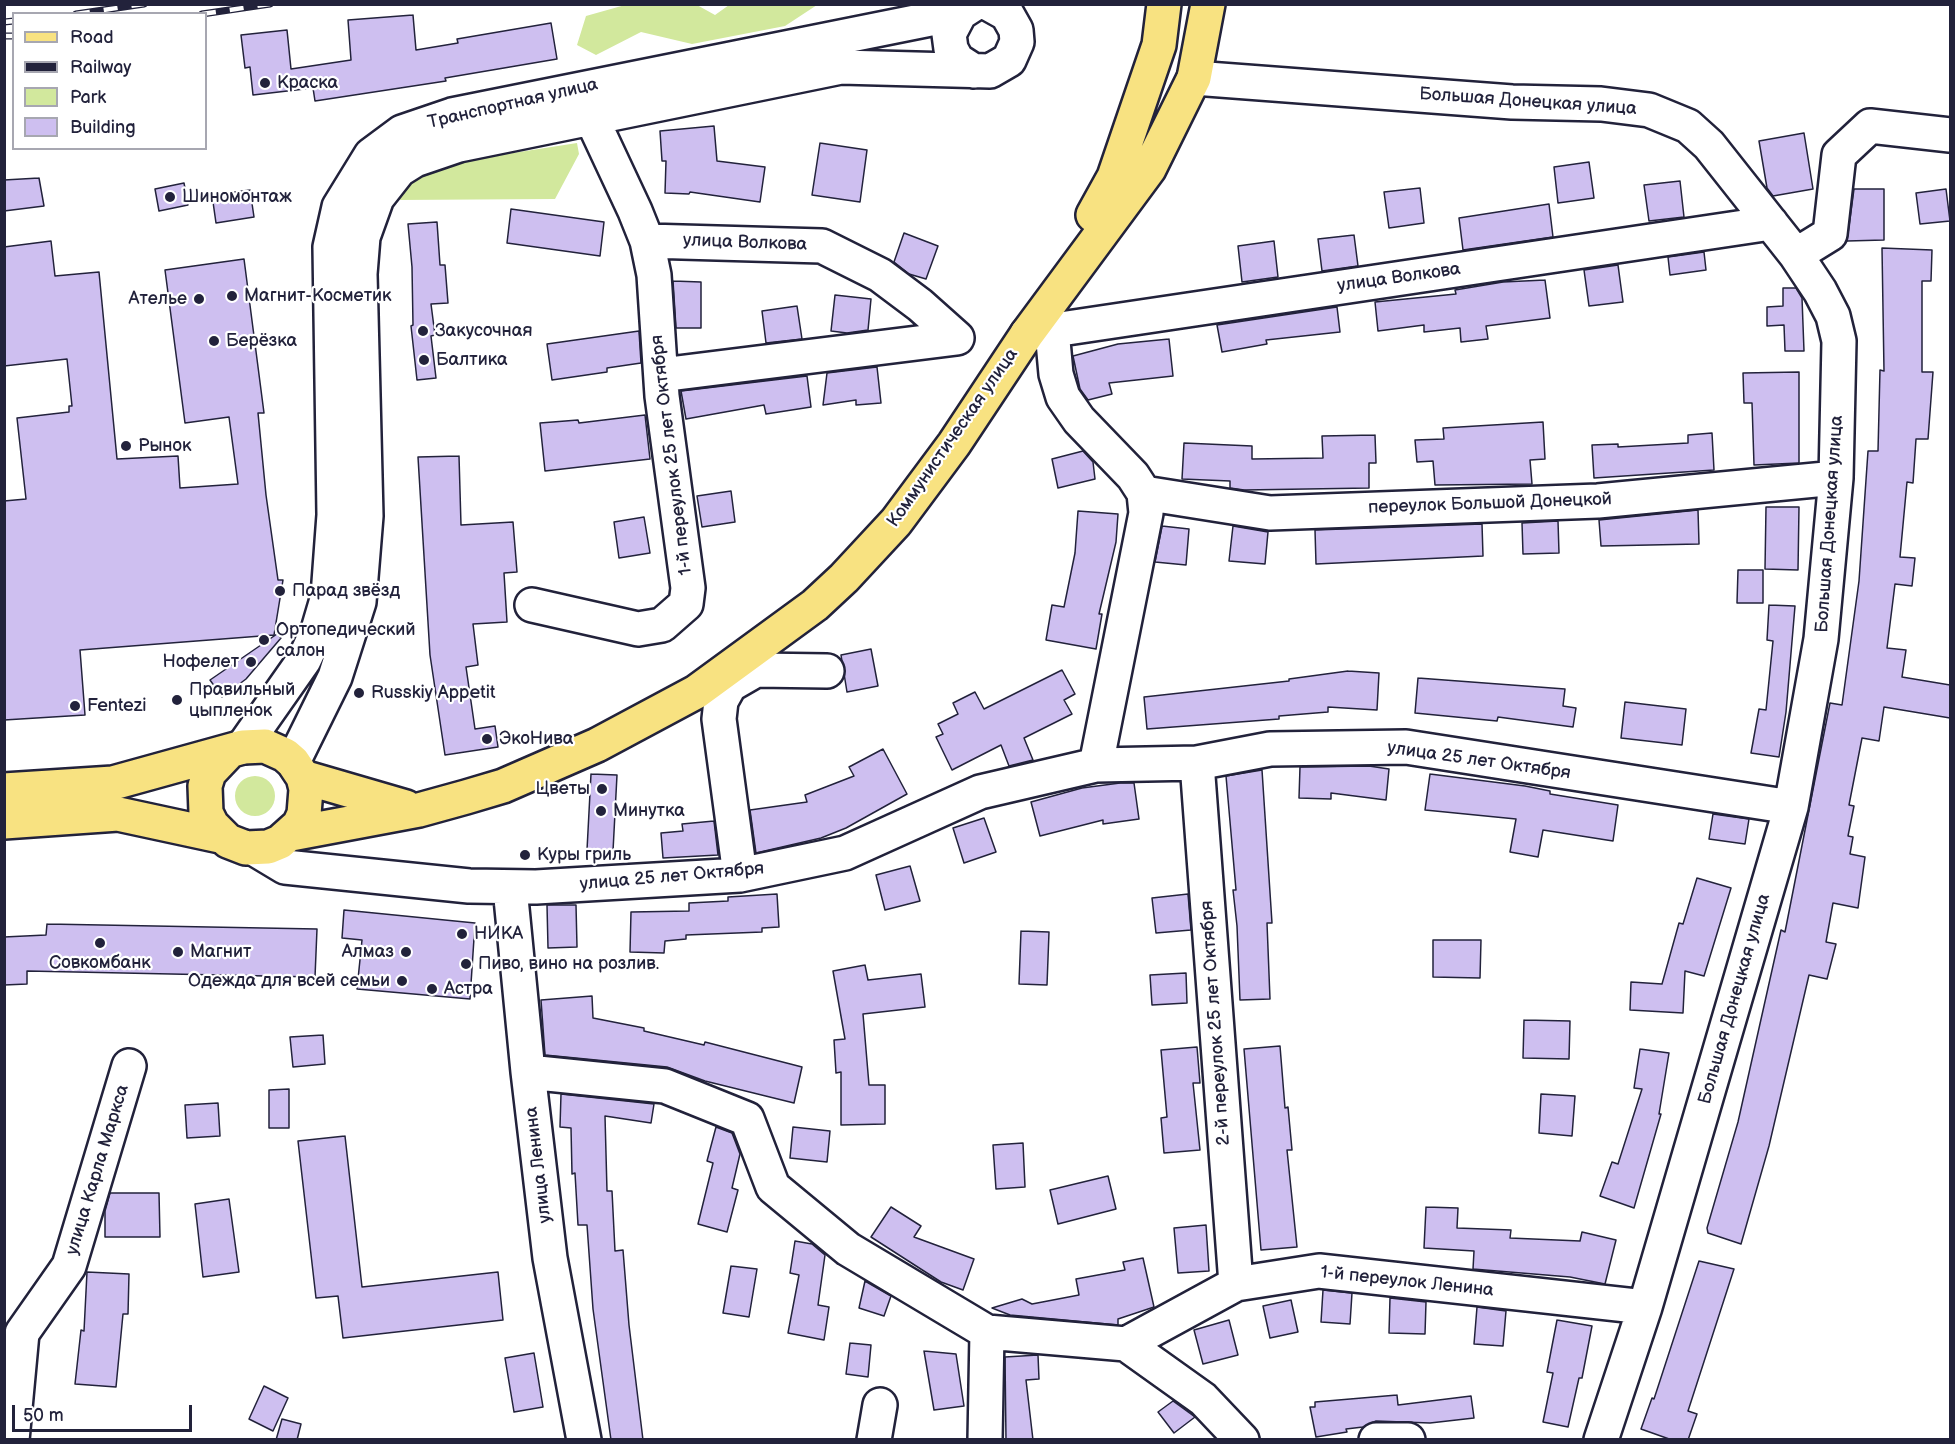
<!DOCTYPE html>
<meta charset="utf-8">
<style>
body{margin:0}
#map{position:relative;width:1955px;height:1444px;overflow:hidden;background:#fff;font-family:"Balsamiq Sans",sans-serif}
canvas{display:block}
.frame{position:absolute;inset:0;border:6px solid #22223b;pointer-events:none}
.legend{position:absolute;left:12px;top:12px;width:195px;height:138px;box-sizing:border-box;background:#fff;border:2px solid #a7a7b1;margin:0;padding:8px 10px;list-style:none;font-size:18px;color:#22223b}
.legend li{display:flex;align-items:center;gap:12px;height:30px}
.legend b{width:30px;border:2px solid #a7a7b1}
.scale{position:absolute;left:12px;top:1405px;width:180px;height:27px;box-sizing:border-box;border:3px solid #22223b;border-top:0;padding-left:8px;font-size:18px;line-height:21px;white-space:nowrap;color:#22223b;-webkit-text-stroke:4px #fff;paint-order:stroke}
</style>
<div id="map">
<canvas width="1955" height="1444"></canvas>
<div class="frame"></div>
<ul class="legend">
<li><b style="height:8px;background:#f8e281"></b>Road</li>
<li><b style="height:8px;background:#22223b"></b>Railway</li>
<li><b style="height:16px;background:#d2e89d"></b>Park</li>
<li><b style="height:16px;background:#cebff0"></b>Building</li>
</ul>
<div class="scale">50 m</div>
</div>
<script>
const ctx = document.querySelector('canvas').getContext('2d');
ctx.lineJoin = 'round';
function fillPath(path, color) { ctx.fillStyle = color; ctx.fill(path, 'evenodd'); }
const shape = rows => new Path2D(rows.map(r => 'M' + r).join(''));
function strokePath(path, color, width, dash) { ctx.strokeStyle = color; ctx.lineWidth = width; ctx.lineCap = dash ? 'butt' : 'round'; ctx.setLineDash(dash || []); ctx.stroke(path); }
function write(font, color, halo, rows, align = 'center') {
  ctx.font = font + ' "Balsamiq Sans",sans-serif'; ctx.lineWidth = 4.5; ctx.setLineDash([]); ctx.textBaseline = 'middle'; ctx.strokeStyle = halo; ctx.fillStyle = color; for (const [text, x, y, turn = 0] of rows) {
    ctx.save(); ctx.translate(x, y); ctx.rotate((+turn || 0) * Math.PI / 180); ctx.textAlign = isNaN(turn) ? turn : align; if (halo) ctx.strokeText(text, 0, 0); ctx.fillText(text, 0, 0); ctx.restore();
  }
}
fillPath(shape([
 [625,5,697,5,715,15,729,5,817,5,785,26,692,44,641,32,596,55,577,45,586,16],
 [577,143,579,154,555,199,395,200,394,192,415,178,449,163],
 '235 796a20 20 0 1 1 40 0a20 20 0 1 1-40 0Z'
]), '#d2e89d');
const building = shape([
 [413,15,416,50,458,43,457,39,551,23,557,59,445,78,446,81,315,101,313,88,253,95,250,67,245,68,241,35,287,30,291,69,351,60,348,20,413,15],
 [714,126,717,161,765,167,760,202,690,192,689,194,665,193,666,161,662,161,660,131,714,126],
 [1804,133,1813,189,1773,196,1767,188,1759,141,1804,133],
 [820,143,867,150,860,202,812,195,820,143],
 [1589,162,1594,198,1558,203,1554,167,1589,162],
 [39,178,44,206,4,211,4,180,39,178],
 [1680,181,1684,217,1649,221,1644,185,1680,181],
 [184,183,188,205,159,211,155,189,184,183],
 [1420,188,1424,223,1389,228,1384,192,1420,188],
 [1854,189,1884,189,1884,240,1847,241,1854,189],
 [1946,189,1950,221,1920,224,1916,193,1946,189],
 [250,190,254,217,216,223,212,195,250,190],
 [1549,204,1553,237,1463,250,1459,218,1549,204],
 [511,209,604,222,600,256,507,243,511,209],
 [437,222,440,265,445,265,448,303,431,304,435,335,431,336,436,378,417,380,411,326,413,325,412,267,408,224,437,222],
 [904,233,938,246,926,279,909,274,894,262,904,233],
 [1354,235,1358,266,1322,271,1318,239,1354,235],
 [51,241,55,276,99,272,117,459,178,456,180,488,238,484,229,417,185,423,165,270,244,259,264,413,258,413,266,495,278,580,283,580,274,635,80,650,85,715,4,720,4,501,26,499,17,418,69,412,69,406,72,406,67,359,4,366,4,247,51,241],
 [1274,241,1278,277,1242,282,1238,246,1274,241],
 [1882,248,1932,250,1931,281,1922,281,1922,372,1933,372,1928,439,1916,439,1913,483,1907,482,1900,557,1915,558,1912,586,1895,584,1887,648,1906,650,1902,677,1950,685,1950,718,1884,707,1879,741,1862,738,1849,805,1854,806,1848,836,1853,837,1850,854,1865,857,1858,908,1833,903,1826,942,1836,944,1827,979,1809,975,1769,1146,1741,1244,1708,1233,1707,1228,1738,1122,1781,930,1785,932,1830,703,1842,705,1859,581,1868,451,1878,451,1880,370,1884,371,1882,248],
 [1704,252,1706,270,1670,275,1668,257,1704,252],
 [1618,265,1623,302,1589,306,1584,270,1618,265],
 [1545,280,1550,318,1486,326,1488,339,1461,342,1460,328,1424,332,1424,325,1378,331,1375,302,1456,294,1455,290,1503,282,1545,280],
 [673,281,701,282,701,328,676,328,673,281],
 [1783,288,1796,288,1802,298,1804,351,1785,351,1784,325,1767,326,1767,307,1783,306,1783,288],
 [835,295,871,299,868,330,847,333,831,331,835,295],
 [797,306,802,339,766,343,762,311,797,306],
 [1337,307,1340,332,1266,340,1267,344,1222,352,1217,325,1337,307],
 [639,331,641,363,607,368,607,372,552,380,547,344,639,331],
 [1169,339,1173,376,1109,383,1112,394,1088,400,1080,389,1073,356,1118,344,1169,339],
 [877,367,881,403,856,405,856,400,823,405,827,373,877,367],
 [1799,372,1799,463,1754,465,1752,403,1744,403,1743,373,1799,372],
 [807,376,811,407,766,414,764,405,686,419,681,391,807,376],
 [645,415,650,459,545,471,540,423,578,420,579,423,645,415],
 [1543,422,1545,459,1530,460,1532,484,1435,485,1433,461,1417,462,1415,440,1444,439,1443,428,1543,422],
 [1712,433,1714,470,1594,478,1592,445,1618,444,1618,447,1688,443,1688,435,1712,433],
 [1375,435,1376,463,1369,463,1369,488,1244,490,1230,488,1230,481,1182,479,1184,443,1252,446,1252,459,1323,458,1322,436,1375,435],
 [1083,451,1093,462,1095,479,1058,488,1052,459,1083,451],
 [459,456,461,525,513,522,517,572,504,573,507,622,473,624,478,665,466,667,475,729,495,726,498,747,445,755,430,655,418,457,459,456],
 [731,491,735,522,702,527,697,496,731,491],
 [1766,507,1799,507,1798,570,1765,569,1766,507],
 [1698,510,1699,544,1601,546,1599,520,1698,510],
 [1078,511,1118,514,1116,542,1099,614,1102,614,1096,649,1046,640,1052,605,1064,607,1075,553,1078,511],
 [644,517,650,553,619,558,614,522,644,517],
 [1558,521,1559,553,1523,554,1522,523,1558,521],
 [1482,524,1483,556,1316,564,1315,530,1482,524],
 [1162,526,1189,529,1186,565,1155,562,1162,526],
 [1233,526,1268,532,1265,564,1229,561,1233,526],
 [1738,570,1763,570,1763,603,1737,603,1738,570],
 [1769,605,1795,606,1786,712,1779,757,1751,753,1759,709,1766,710,1773,641,1767,640,1769,605],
 [277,634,281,638,246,679,222,697,210,680,277,634],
 [871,649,878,686,847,692,841,655,871,649],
 [1062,670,1075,694,1064,700,1072,714,1024,738,1033,760,1009,766,1001,745,952,770,936,737,943,734,938,724,958,714,953,703,975,692,984,709,1062,670],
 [1348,671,1379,673,1377,710,1328,707,1328,712,1279,716,1279,719,1147,729,1144,697,1289,681,1289,679,1348,671],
 [1418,678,1565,689,1563,706,1576,708,1573,727,1498,717,1497,721,1415,713,1418,678],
 [1625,702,1686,709,1682,745,1621,738,1625,702],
 [883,749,907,794,846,828,821,838,756,853,750,810,807,802,805,795,854,776,849,767,883,749],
 [1369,766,1389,769,1386,800,1331,793,1331,799,1299,798,1300,767,1369,766],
 [1262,770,1272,923,1267,923,1270,999,1240,1000,1237,926,1233,890,1236,890,1226,776,1262,770],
 [591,774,617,775,613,851,587,850,591,774],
 [1430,774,1525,786,1550,791,1550,794,1618,805,1613,841,1543,830,1538,857,1510,852,1516,819,1425,810,1430,774],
 [1120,783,1134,783,1139,819,1103,824,1103,820,1040,836,1031,802,1082,788,1120,783],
 [1713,814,1749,819,1745,844,1709,839,1713,814],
 [984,818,996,852,964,863,953,828,984,818],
 [714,821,718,855,663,858,661,833,683,831,682,824,714,821],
 [910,866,920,901,885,910,876,875,910,866],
 [1697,878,1731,888,1704,976,1685,971,1683,1013,1630,1010,1631,982,1662,984,1679,923,1683,924,1697,878],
 [777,894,779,927,762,928,762,932,686,935,686,939,665,941,664,953,630,952,631,912,689,911,689,903,728,901,728,897,777,894],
 [1188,894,1191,930,1156,933,1152,898,1188,894],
 [547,905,576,905,577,947,548,948,547,905],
 [344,910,475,923,470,999,357,989,362,940,342,938,344,910],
 [47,924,317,929,315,977,27,971,27,984,4,985,4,937,46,935,47,924],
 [1021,931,1049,932,1047,985,1019,984,1021,931],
 [1433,940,1481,940,1480,978,1433,977,1433,940],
 [865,965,868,980,921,974,925,1007,863,1014,869,1085,885,1085,885,1124,841,1125,841,1072,836,1073,834,1040,845,1039,833,971,865,965],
 [1186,973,1187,1003,1152,1005,1150,975,1186,973],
 [592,996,593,1018,644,1028,644,1031,704,1045,705,1042,802,1067,794,1103,705,1081,667,1067,545,1055,541,1000,592,996],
 [1524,1020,1570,1021,1569,1059,1523,1058,1524,1020],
 [323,1035,325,1064,293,1067,290,1037,323,1035],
 [1280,1046,1285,1108,1288,1107,1292,1150,1287,1150,1297,1247,1261,1250,1244,1049,1280,1046],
 [1197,1047,1200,1083,1193,1083,1200,1150,1164,1153,1161,1118,1167,1117,1161,1050,1197,1047],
 [1640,1049,1669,1053,1659,1114,1661,1114,1634,1208,1600,1196,1612,1162,1618,1164,1642,1089,1634,1088,1640,1049],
 [289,1089,289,1128,269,1128,269,1090,289,1089],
 [561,1094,654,1104,651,1123,605,1116,607,1191,612,1191,615,1251,623,1250,629,1325,643,1440,611,1440,593,1309,587,1225,578,1225,575,1173,572,1174,571,1128,560,1127,561,1094],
 [1541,1094,1575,1096,1572,1136,1539,1133,1541,1094],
 [218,1103,220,1136,187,1138,185,1105,218,1103],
 [716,1127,732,1133,740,1154,732,1188,738,1190,727,1232,698,1224,713,1163,707,1161,716,1127],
 [793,1127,830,1131,827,1162,790,1158,793,1127],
 [345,1136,362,1287,498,1272,503,1320,343,1338,338,1296,316,1298,298,1141,345,1136],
 [1023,1143,1025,1187,996,1189,993,1145,1023,1143],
 [1108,1176,1116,1209,1058,1224,1050,1190,1108,1176],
 [110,1193,159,1193,160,1237,105,1237,105,1211,110,1193],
 [229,1199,239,1272,203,1277,195,1204,229,1199],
 [891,1207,921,1226,914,1237,974,1259,963,1290,941,1282,871,1237,891,1207],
 [1426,1207,1458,1208,1457,1228,1511,1230,1510,1238,1580,1241,1582,1232,1616,1240,1605,1284,1570,1277,1473,1269,1474,1251,1424,1248,1426,1207],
 [1206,1225,1209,1271,1178,1273,1174,1228,1206,1225],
 [795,1241,812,1244,825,1255,818,1305,829,1307,824,1340,788,1333,799,1275,790,1273,795,1241],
 [1143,1258,1154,1307,1118,1319,1118,1325,1010,1315,992,1308,1022,1299,1032,1304,1079,1295,1076,1279,1125,1270,1123,1262,1143,1258],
 [1699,1261,1734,1269,1688,1411,1697,1414,1688,1440,1672,1440,1641,1429,1652,1398,1654,1399,1699,1261],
 [731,1266,757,1269,749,1317,723,1313,731,1266],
 [87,1272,129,1274,128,1314,123,1314,116,1387,75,1384,81,1330,84,1331,87,1272],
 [865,1281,891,1296,884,1316,859,1308,865,1281],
 [1323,1290,1352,1293,1350,1324,1321,1322,1323,1290],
 [1390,1298,1426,1302,1425,1334,1389,1333,1390,1298],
 [1291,1300,1298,1332,1270,1338,1263,1306,1291,1300],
 [1477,1307,1506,1311,1503,1346,1474,1344,1477,1307],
 [1229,1320,1238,1355,1203,1364,1194,1330,1229,1320],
 [1557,1320,1592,1326,1582,1378,1579,1378,1568,1427,1543,1422,1553,1373,1547,1372,1557,1320],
 [850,1343,871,1345,868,1377,846,1374,850,1343],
 [924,1351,956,1354,964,1406,934,1410,924,1351],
 [534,1353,543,1407,514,1412,505,1358,534,1353],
 [1038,1355,1039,1379,1026,1380,1033,1440,1006,1440,1005,1357,1038,1355],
 [264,1386,288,1398,273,1431,249,1419,264,1386],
 [1397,1395,1398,1405,1471,1396,1474,1418,1430,1423,1376,1421,1363,1427,1346,1429,1347,1432,1316,1437,1310,1407,1315,1407,1315,1402,1397,1395],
 [1173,1401,1195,1417,1174,1433,1158,1412,1173,1401],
 [282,1419,301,1424,297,1440,276,1440,282,1419]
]);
fillPath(building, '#cebff0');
strokePath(building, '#22223b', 1.5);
const minor = shape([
 [960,13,949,34,951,49,957,60,974,71],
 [1194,78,1512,102,1601,104,1649,110,1688,126,1709,145,1796,255,1820,291,1833,316,1839,341,1836,478,1821,639,1791,807,1645,1307,1601,1440],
 [647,241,822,246,880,275,920,305,957,338],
 [1796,255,1830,234,1839,155,1870,126,1950,135],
 [1052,330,1056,374,1063,397,1079,420,1133,476,1144,493,1146,513,1096,765],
 [1027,334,1771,223],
 [661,375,957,338],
 [1144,493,1270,513,1598,501,1836,478],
 [532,605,638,629,662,625,686,604,688,588,662,396,654,275,647,241,635,211,591,117],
 [243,747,304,660,318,630,328,596,334,515,330,247,339,207,371,155,402,132,452,115,960,13,974,4],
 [293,762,335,677,359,602,366,516,360,274,363,237,377,198,399,170,415,160,459,145,841,67,990,71,1009,60,1017,42,1016,30,1007,14,989,4],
 [1197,763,1236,1284],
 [255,849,285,867,469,886,536,887,740,875,845,853,980,792,1096,765,1197,763,1270,749,1406,747,1791,807],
 [740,875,719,719,721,701,730,685,756,670,827,671],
 [510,888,528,1072,550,1258,584,1440],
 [528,1072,665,1086,747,1119,773,1187,848,1249,987,1332,1126,1344,1236,1284,1319,1271,1645,1307],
 [1126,1344,1203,1399,1242,1440],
 [12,1440,22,1333,69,1266,129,1066],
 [874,1440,880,1405],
 [985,1440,987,1332],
 [1376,1440,1408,1440]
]);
const major = shape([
 [1093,215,1114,177,1159,45,1164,4],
 [303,777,406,807],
 [4,790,113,783,243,747,265,746,285,755,293,762,303,777,306,789,304,814,299,825,280,842,268,847,246,848,228,841,212,825,206,813,205,786,209,773,228,753],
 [4,822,118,814,220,836],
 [291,834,419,810,466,797,503,786,597,745,696,692,815,605,844,578,896,522,954,444,1027,334,1149,169,1194,78,1208,4]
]);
strokePath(minor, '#22223b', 38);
strokePath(major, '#22223b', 38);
strokePath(minor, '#fff', 33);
strokePath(major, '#f8e281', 33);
const rail = shape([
 [76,14,144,4],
 [202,14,270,4],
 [4,22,14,21],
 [4,36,14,36]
]);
strokePath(rail, '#22223b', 7);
strokePath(rail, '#fff', 4.5, [14]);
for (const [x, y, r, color] of [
 [265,83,6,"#22223b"],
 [170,197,6,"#22223b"],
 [232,296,6,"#22223b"],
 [199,299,6,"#22223b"],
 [423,331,6,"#22223b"],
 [214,341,6,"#22223b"],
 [424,360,6,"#22223b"],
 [126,446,6,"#22223b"],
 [280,591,6,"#22223b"],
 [264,640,6,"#22223b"],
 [251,662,6,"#22223b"],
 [359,693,6,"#22223b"],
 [177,700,6,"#22223b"],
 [75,706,6,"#22223b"],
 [487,739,6,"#22223b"],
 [602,789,6,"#22223b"],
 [601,811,6,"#22223b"],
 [525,855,6,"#22223b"],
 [462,934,6,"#22223b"],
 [100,943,6,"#22223b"],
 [178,952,6,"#22223b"],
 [406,952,6,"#22223b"],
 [466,964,6,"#22223b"],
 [402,981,6,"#22223b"],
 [432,989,6,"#22223b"]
]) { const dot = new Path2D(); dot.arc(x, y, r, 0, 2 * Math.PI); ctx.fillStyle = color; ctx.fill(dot); strokePath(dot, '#fff', 2); }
write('18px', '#22223b', '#fff', [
 ["Краска",277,83],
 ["Шиномонтаж",182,197],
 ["Магнит-Косметик",244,296],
 ["Ателье",187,299,"right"],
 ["Закусочная",435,331],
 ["Берёзка",226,341],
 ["Балтика",436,360],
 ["Рынок",138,446],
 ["Парад звёзд",292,591],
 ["Ортопедический",276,630],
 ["салон",276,651],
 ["Нофелет",239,662,"right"],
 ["Правильный",189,690],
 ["цыпленок",189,711],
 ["Russkiy Appetit",371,693],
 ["Fentezi",87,706],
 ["ЭкоНива",499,739],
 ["Цветы",590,789,"right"],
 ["Минутка",613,811],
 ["Куры гриль",537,855],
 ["НИКА",474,934],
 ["Магнит",190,952],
 ["Алмаз",394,952,"right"],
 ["Совкомбанк",100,963,"center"],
 ["Пиво, вино на розлив.",478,964],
 ["Одежда для всей семьи",390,981,"right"],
 ["Астра",444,989]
], 'left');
write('18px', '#22223b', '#fff', [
 ["Большая Донецкая улица",1528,102,4],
 ["Транспортная улица",513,104,-13],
 ["улица Волкова",745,243,2],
 ["улица Волкова",1399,278,-8],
 ["Коммунистическая улица",953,438,-55],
 ["1-й переулок 25 лет Октября",672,455,-97],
 ["переулок Большой Донецкой",1490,504,-2],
 ["Большая Донецкая улица",1830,524,-86],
 ["улица 25 лет Октября",1479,761,8],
 ["улица 25 лет Октября",672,877,-5],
 ["Большая Донецкая улица",1735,999,-74],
 ["2-й переулок 25 лет Октября",1216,1023,-94],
 ["улица Ленина",539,1165,-97],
 ["улица Карла Маркса",98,1170,-73],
 ["1-й переулок Ленина",1407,1282,6]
]);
</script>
